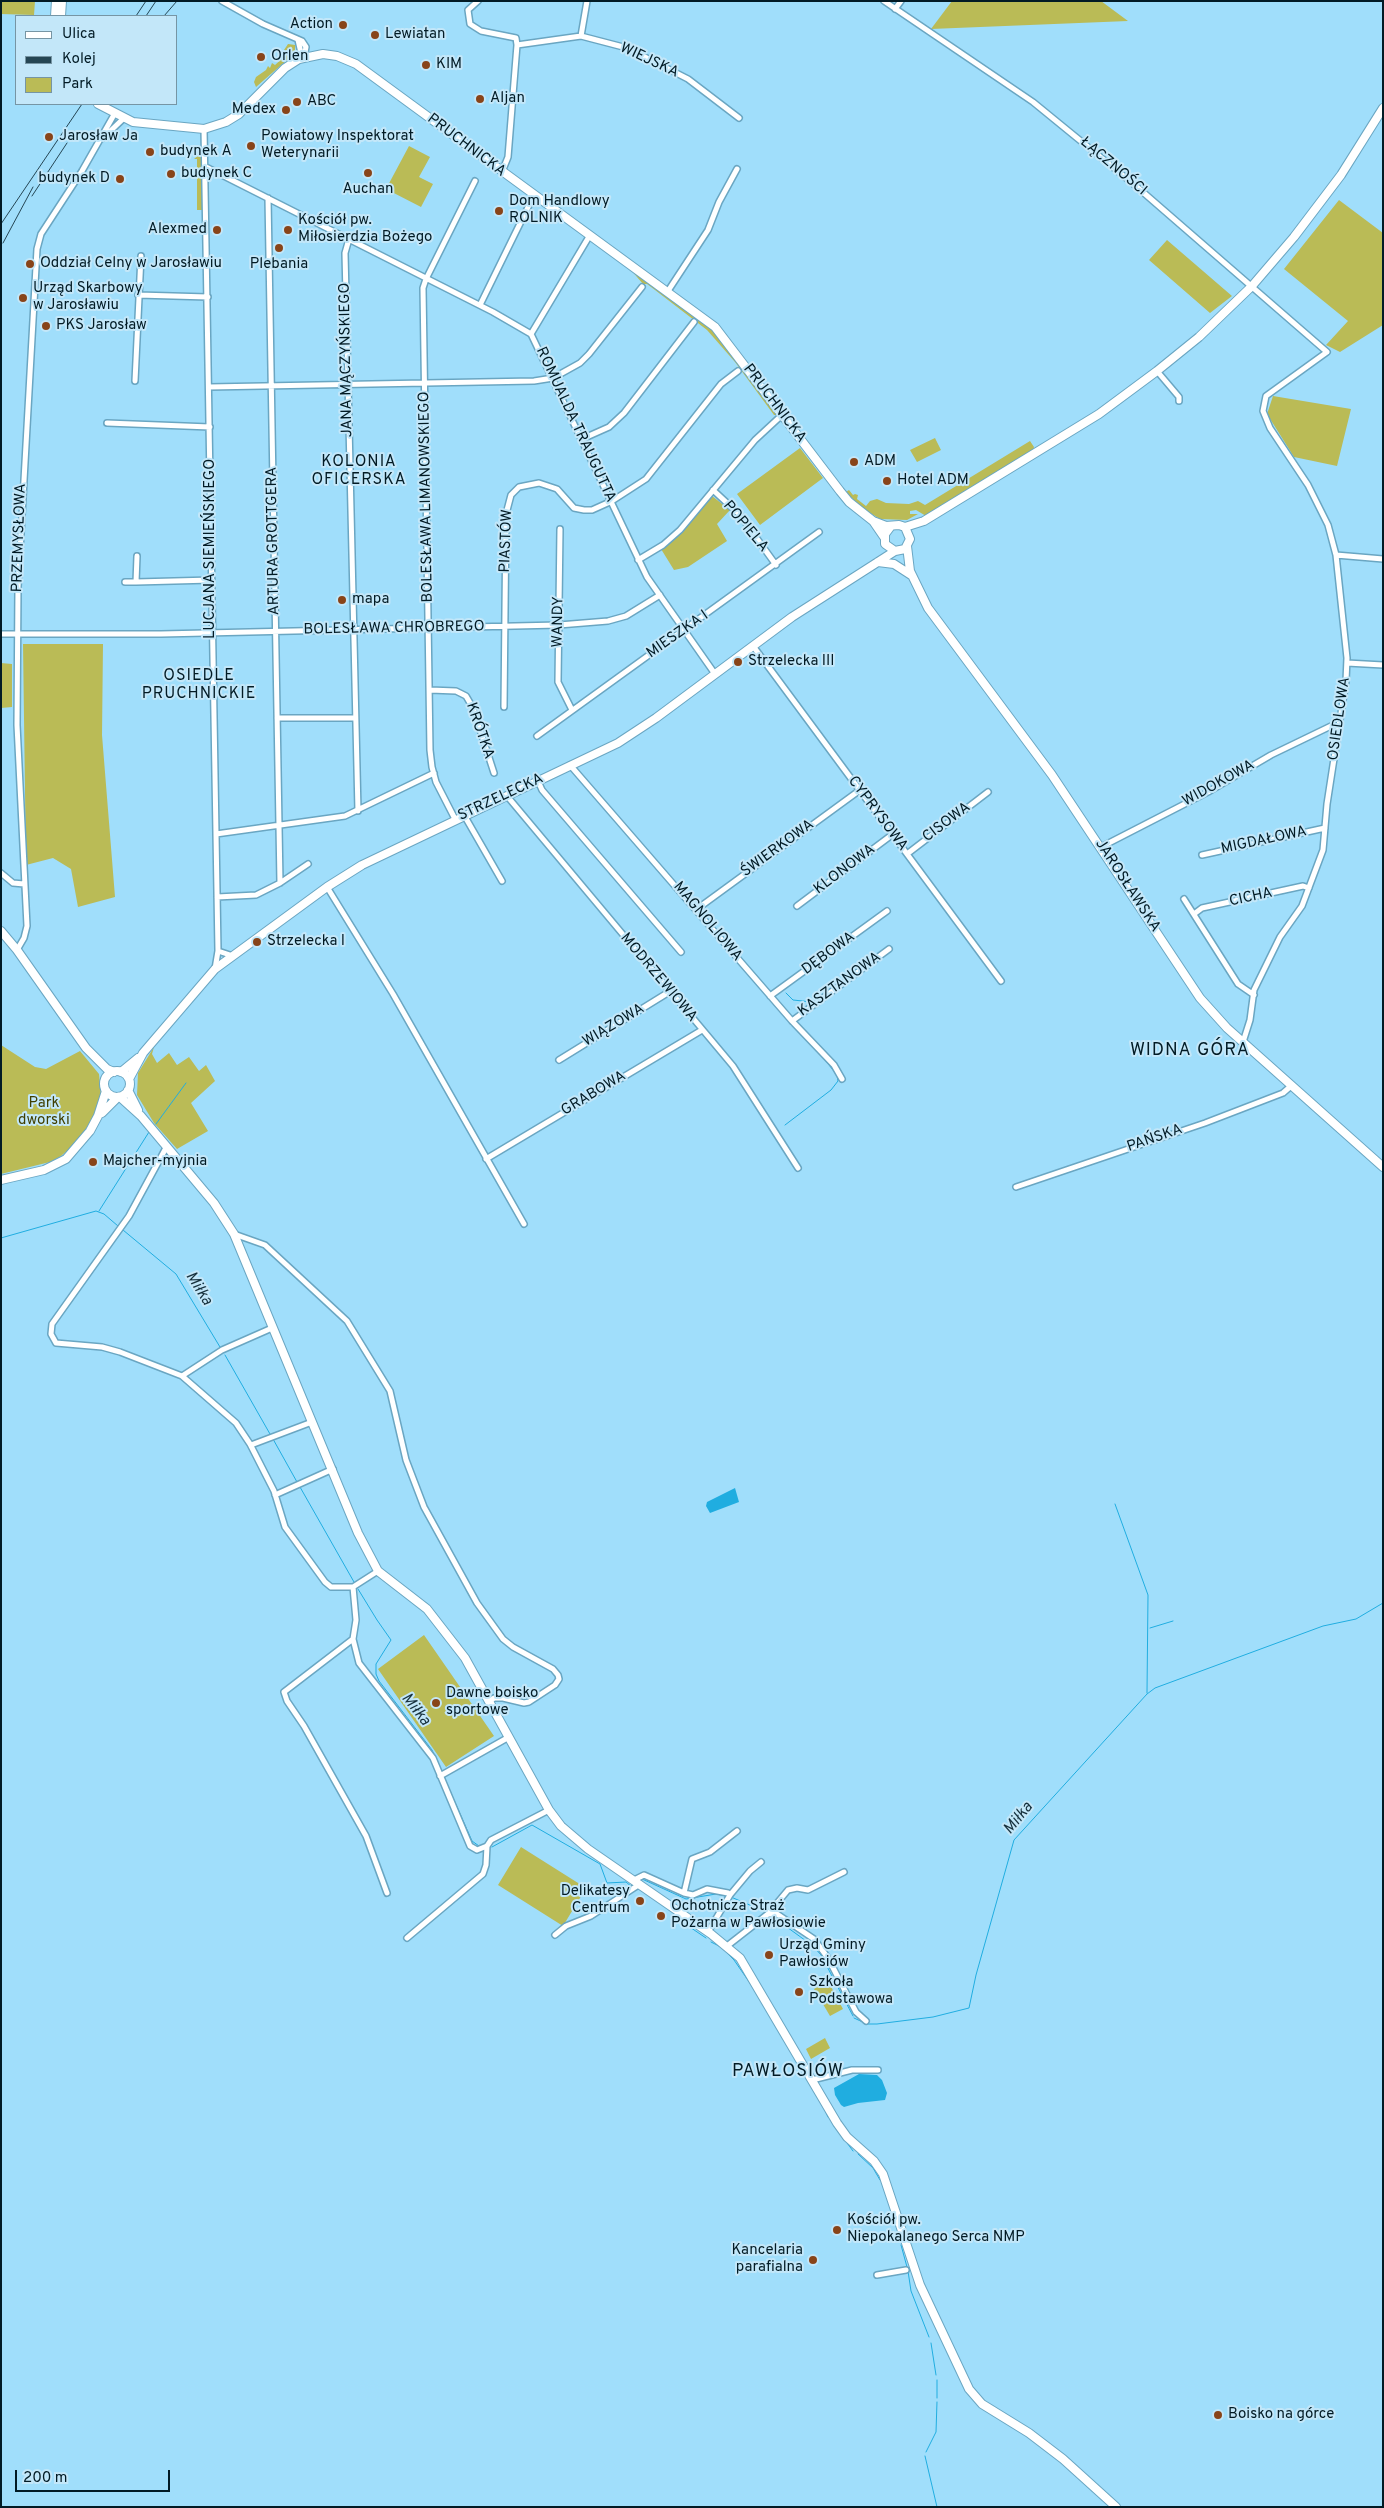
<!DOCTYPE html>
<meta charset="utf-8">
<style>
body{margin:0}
#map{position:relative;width:1384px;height:2508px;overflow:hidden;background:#a0defb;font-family:Overpass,sans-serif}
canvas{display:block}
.frame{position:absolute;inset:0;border:2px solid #021b25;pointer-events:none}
.legend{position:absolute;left:15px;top:15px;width:162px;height:90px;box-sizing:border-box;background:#c3e7f9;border:1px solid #7695a4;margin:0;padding:6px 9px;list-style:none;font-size:15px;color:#021b25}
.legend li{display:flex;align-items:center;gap:10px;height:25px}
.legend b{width:25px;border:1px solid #7695a4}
.scale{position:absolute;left:15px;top:2470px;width:155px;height:22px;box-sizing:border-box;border:2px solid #021b25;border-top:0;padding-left:6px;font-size:15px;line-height:18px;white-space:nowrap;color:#021b25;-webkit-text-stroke:4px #c3e7f9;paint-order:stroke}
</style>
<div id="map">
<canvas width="1384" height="2508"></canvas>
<div class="frame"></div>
<ul class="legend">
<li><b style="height:6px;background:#fff"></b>Ulica</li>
<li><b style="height:6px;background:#254654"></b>Kolej</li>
<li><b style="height:14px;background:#babb56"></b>Park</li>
</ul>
<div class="scale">200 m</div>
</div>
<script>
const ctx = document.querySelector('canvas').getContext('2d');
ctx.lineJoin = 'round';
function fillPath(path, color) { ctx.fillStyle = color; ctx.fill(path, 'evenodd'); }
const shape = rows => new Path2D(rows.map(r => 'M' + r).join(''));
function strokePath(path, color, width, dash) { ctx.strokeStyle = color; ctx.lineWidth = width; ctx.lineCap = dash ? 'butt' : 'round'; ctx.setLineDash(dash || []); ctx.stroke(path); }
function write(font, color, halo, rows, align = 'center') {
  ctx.font = font + ' Overpass,sans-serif'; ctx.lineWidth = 4; ctx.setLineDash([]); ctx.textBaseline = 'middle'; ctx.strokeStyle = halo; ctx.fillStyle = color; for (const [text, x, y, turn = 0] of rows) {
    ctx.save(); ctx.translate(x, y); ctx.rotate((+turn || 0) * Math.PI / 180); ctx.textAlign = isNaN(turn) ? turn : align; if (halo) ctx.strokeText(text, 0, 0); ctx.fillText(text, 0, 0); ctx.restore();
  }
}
fillPath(shape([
 [1,1,35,1,34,15,1,14],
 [952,1,1101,1,1128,21,931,29],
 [288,44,295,45,295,53,256,87,254,82,256,77,266,70,268,66,270,68,272,63,275,65,285,56,282,53],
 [409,146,430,157,419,177,433,184,421,207,386,189],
 [199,155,202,159,203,210,197,210,197,159,194,159],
 [1339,200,1383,233,1383,325,1340,352,1326,345,1348,321,1284,269],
 [1167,240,1232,296,1210,313,1149,260],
 [631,270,710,327,777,415,774,415,735,362,707,330,655,290,647,284,643,284],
 [1273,396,1351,409,1337,466,1294,457,1267,414],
 [935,438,941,450,917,462,910,450],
 [1030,441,1034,447,1033,450,926,516,916,510,910,511,910,514,918,514,907,520,880,519,862,508,846,492,849,490,853,495,855,494,858,495,857,499,866,506,870,501,877,499,886,503,909,504,918,501,925,505],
 [800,448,823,478,760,525,737,494],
 [712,496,730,510,717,524,727,541,688,567,674,570,661,549,685,526],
 [23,644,103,644,102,735,115,897,78,907,71,869,53,858,26,865],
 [1,663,12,664,12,707,1,708],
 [1,1045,35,1067,46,1069,80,1051,99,1074,101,1095,95,1116,76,1143,61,1156,50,1162,1,1174],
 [154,1047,152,1054,157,1063,169,1053,177,1065,189,1057,199,1071,206,1065,215,1081,191,1103,208,1131,177,1149,154,1123,137,1095,138,1073],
 [424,1635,494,1736,446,1767,378,1669],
 [521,1847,586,1888,563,1926,498,1885],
 [828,1981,843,2009,830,2016,814,1989],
 [825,2038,830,2048,811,2059,806,2049]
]), '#babb56');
fillPath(shape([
 [735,1488,739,1502,710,1513,706,1506,707,1502],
 [859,2074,877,2075,882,2080,887,2093,885,2100,858,2103,844,2107,841,2105,835,2095,834,2088]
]), '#20ade0');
strokePath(shape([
 [786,993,793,1000,812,1002],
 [156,1124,186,1083],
 [785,1125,831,1090,838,1081,837,1075,817,1050],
 [99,1211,149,1132],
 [123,1230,176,1274,220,1347],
 [1,1238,96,1211,104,1214,118,1226],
 [225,1355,270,1434],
 [273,1439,297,1482],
 [300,1487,354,1582],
 [1115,1504,1148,1595,1147,1693],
 [358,1589,377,1620,391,1640,376,1664,376,1674,379,1681,432,1750,442,1772],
 [1150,1628,1173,1621],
 [443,1775,472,1841,479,1846],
 [492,1847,532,1825,600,1864,607,1883,626,1882,632,1887],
 [642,1879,686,1899,716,1894,726,1896],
 [731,1897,766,1912],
 [672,1915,706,1938],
 [773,1917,813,1946,821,1955,853,2016],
 [711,1942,721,1947,734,1960,752,1986],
 [854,2018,867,2024,877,2024,933,2017,969,2008,976,1975,1014,1840,1147,1694,1155,1688,1323,1626,1356,1619,1383,1603],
 [823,2106,828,2117],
 [833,2124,853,2151],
 [858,2154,873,2168,880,2180],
 [901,2245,907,2267],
 [908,2271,911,2291,929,2337],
 [931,2343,936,2375],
 [937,2380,937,2398],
 [926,2452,936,2432,937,2402],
 [925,2456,937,2507]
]), '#20ade0', 1);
const street = shape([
 [222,1,263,24,302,41,306,47,304,57],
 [478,1,468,10,470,24,481,31,516,38,517,45,508,157,502,172],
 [884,1,1033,102,1137,187,1327,352,1266,396,1263,411,1270,428,1308,485,1328,525,1336,555,1347,658,1346,681,1327,804,1323,850,1302,906,1280,937,1254,990,1250,1020,1243,1042],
 [895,9,901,1],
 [581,36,587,1],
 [298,40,301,53,304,57],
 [517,45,581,36,627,48,688,79,739,118],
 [204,129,218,951,215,969],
 [103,138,124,118],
 [206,167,493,312,531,334,647,577,715,674],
 [268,198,280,883],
 [349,239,345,253,358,811],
 [668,291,708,230,719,202,737,169],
 [138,295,208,297],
 [480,305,534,195],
 [531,334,590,235],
 [1157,371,1179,397,1179,401],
 [135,381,141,256],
 [209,387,534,381,553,378,580,363,589,354,642,287],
 [107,423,210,427],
 [582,439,609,427,624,413,694,322],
 [713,490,740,515,776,565],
 [560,529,558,682,572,710],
 [1336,555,1383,559],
 [137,556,136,582,212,580],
 [638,560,663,545,680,530,755,440,782,415],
 [125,582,136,582],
 [1,634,161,634,559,625,608,621,626,616,660,595],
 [753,646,1001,981],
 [1347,663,1383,665],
 [430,690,456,691,466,696,473,708,494,773],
 [504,707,506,514,511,495,519,487,539,483,557,489,574,508,584,510,592,510,612,501,646,479,721,384,738,371],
 [277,718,354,718],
 [537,736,819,532],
 [570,765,792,1021,834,1065,842,1079],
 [538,781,542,790,681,952],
 [507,796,733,1066,798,1168],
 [464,815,502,881],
 [455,819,436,782,432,767,430,750,423,288,426,279,475,181],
 [216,834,345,816,434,773],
 [1101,847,1208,792,1271,755,1331,726,1339,726],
 [907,854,988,792],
 [1202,855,1325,828],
 [1,873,13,883,24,884],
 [327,887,393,994,524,1224],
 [217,897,256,895,280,883,308,864],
 [1184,899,1238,984,1254,995],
 [797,906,893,834],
 [697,909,860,790],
 [1194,914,1202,908,1303,886,1309,888],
 [17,950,24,938,27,926,17,725,18,587,37,249,41,234,82,171,115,113],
 [218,951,233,956],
 [770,996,887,911],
 [792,1021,889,949],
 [559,1060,669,992],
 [167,1146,129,1216,52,1324,51,1334,56,1343,102,1347,120,1352,182,1376,222,1350,272,1328],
 [486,1159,702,1030],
 [1016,1187,1205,1123,1283,1093,1291,1086],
 [234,1234,265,1245,347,1321,390,1391,406,1460,424,1507,477,1603,503,1639,513,1647,553,1669,558,1675,559,1679,555,1685,529,1702,524,1703,503,1698,494,1698,489,1702],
 [182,1376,236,1423,250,1444,274,1491,285,1527,325,1582,331,1587,353,1587,378,1571],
 [251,1445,312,1422],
 [275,1495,333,1469],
 [353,1587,356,1620,353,1639,284,1692,287,1701,304,1726,366,1836,387,1893],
 [353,1639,359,1663,433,1758,470,1846,477,1850,487,1846,491,1840,549,1810],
 [440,1776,509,1737],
 [634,1880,644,1875,684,1893,693,1895,707,1889,728,1893,730,1895,708,1932],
 [684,1893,692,1859,710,1852,737,1831],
 [730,1895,750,1871,761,1862],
 [768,1914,788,1890,797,1888,808,1890,844,1872],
 [555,1935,566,1926,591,1916,640,1884],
 [407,1938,483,1874,486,1865,487,1846],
 [727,1946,768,1914,777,1914,814,1939,828,1958,856,2012,866,2021],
 [812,2080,852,2070,878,2070],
 [877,2275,906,2270]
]);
const secondary = shape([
 [55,16,56,1],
 [61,16,62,1],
 [98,104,133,122,204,129,226,122,239,114,285,68,299,59,323,54,337,56,356,64,715,327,840,491,849,502,873,521,884,537],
 [873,521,886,526,899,525,905,527,910,539,905,549,895,551,885,544,885,534,891,526],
 [905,527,924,521,1099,414,1157,371,1199,337,1252,286,1294,237,1341,175,1383,108],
 [907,546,910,571,928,608,1052,775,1200,998,1227,1028,1383,1167],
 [878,562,894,564,911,575],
 [1,931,17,950,86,1048,107,1069,114,1072],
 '104 1084a13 13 0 1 1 26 0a13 13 0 1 1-26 0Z',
 [121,1072,138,1058],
 [129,1079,143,1053,215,969,327,887,362,865,618,743,656,718,792,617,895,551],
 [128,1090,138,1110],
 [120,1097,141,1116,214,1203,234,1234,358,1533,378,1571,427,1609,465,1658,549,1810,561,1826,588,1849,711,1934,740,1958,837,2123,847,2137,874,2161,883,2174,920,2285,969,2389,982,2404,1029,2433,1063,2459,1116,2507],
 [102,1113,118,1097],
 [1,1180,44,1170,66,1159,90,1131,98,1116,106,1091]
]);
strokePath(street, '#6aa6c2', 8);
strokePath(secondary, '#6aa6c2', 10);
strokePath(street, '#fff', 5);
strokePath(secondary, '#fff', 8);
strokePath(shape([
 [136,16,146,1],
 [146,16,156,1],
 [164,16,177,1],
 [32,196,67,143],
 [1,224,82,104],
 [3,243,33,187]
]), '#254654', 1);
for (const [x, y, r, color] of [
 [343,25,5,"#884419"],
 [375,35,5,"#884419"],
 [261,57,5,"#884419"],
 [426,65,5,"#884419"],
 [480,99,5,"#884419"],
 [297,102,5,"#884419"],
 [286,110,5,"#884419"],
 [49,137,5,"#884419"],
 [251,146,5,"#884419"],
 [150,152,5,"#884419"],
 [368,173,5,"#884419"],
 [171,174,5,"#884419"],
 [120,179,5,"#884419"],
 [499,211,5,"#884419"],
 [217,230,5,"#884419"],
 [288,230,5,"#884419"],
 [279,248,5,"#884419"],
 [30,264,5,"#884419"],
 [23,298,5,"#884419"],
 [46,326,5,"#884419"],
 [854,462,5,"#884419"],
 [887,481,5,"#884419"],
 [342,600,5,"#884419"],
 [738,662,5,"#884419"],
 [257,942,5,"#884419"],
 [93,1162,5,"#884419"],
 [436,1703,5,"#884419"],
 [640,1901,5,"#884419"],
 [661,1916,5,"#884419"],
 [769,1955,5,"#884419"],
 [799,1992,5,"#884419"],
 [837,2230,5,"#884419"],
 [813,2260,5,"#884419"],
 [1218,2415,5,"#884419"]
]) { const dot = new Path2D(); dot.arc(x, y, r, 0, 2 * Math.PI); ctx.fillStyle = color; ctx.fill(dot); strokePath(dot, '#c3e7f9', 2); }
write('15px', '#021b25', '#c3e7f9', [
 ["Action",333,25,"right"],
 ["Lewiatan",385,35],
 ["Orlen",271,57],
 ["KIM",436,65],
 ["Aljan",490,99],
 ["ABC",307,102],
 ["Medex",276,110,"right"],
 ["Jarosław Ja",59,137],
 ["Powiatowy Inspektorat",261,137],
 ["Weterynarii",261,154],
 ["budynek A",160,152],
 ["budynek C",181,174],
 ["budynek D",110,179,"right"],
 ["Auchan",368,190,"center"],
 ["Dom Handlowy",509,202],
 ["ROLNIK",509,219],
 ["Kościół pw.",298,221],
 ["Miłosierdzia Bożego",298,238],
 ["Alexmed",207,230,"right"],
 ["Oddział Celny w Jarosławiu",40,264],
 ["Plebania",279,265,"center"],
 ["Urząd Skarbowy",33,289],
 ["w Jarosławiu",33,306],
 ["PKS Jarosław",56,326],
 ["ADM",864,462],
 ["Hotel ADM",897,481],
 ["mapa",352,600],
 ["Strzelecka III",748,662],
 ["Strzelecka I",267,942],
 ["Majcher-myjnia",103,1162],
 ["Dawne boisko",446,1694],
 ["sportowe",446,1711],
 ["Delikatesy",630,1892,"right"],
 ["Centrum",630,1909,"right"],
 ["Ochotnicza Straż",671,1907],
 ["Pożarna w Pawłosiowie",671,1924],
 ["Urząd Gminy",779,1946],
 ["Pawłosiów",779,1963],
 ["Szkoła",809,1983],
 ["Podstawowa",809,2000],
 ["Kościół pw.",847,2221],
 ["Niepokalanego Serca NMP",847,2238],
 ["Kancelaria",803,2251,"right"],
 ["parafialna",803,2268,"right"],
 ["Boisko na górce",1228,2415]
], 'left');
write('15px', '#021b25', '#c3e7f9', [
 ["WIEJSKA",649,61,25],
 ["PRUCHNICKA",466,146,37],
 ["ŁĄCZNOŚCI",1113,167,40],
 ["JANA MĄCZYŃSKIEGO",347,360,-91],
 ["PRUCHNICKA",774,404,53],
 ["ROMUALDA TRAUGUTTA",575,425,65],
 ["BOLESŁAWA LIMANOWSKIEGO",427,497,-91],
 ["POPIELA",745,527,50],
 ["PRZEMYSŁOWA",20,538,-88],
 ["ARTURA GROTTGERA",274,541,-91],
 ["PIASTÓW",507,541,-88],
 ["LUCJANA SIEMIEŃSKIEGO",211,549,-90],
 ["WANDY",559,622,-89],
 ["BOLESŁAWA CHROBREGO",394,629,-1],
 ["MIESZKA I",678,635,-35],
 ["OSIEDLOWA",1340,719,-82],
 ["KRÓTKA",479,731,71],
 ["WIDOKOWA",1219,784,-29],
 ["STRZELECKA",501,798,-25],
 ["CYPRYSOWA",877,814,53],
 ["CISOWA",947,823,-37],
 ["MIGDAŁOWA",1264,841,-12],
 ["ŚWIERKOWA",778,849,-36],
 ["KLONOWA",845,870,-37],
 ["JAROSŁAWSKA",1127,886,57],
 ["CICHA",1251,898,-12],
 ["MAGNOLIOWA",707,922,50],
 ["DĘBOWA",829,954,-36],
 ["MODRZEWIOWA",658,978,50],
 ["KASZTANOWA",840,985,-36],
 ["WIĄZOWA",614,1026,-31],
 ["GRABOWA",594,1094,-31],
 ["PAŃSKA",1155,1139,-19]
]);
write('15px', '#403f00', '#c3e7f9', [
 ["Park",44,1104],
 ["dworski",44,1121]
]);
ctx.letterSpacing = '1px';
write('16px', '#021b25', '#c3e7f9', [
 ["KOLONIA",359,463],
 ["OFICERSKA",359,481],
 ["OSIEDLE",199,677],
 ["PRUCHNICKIE",199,695]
]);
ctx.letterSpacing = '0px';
write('italic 16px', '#17313d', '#c3e7f9', [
 ["Miłka",198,1289,58],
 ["Miłka",415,1710,52],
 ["Miłka",1019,1819,-51]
]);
ctx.letterSpacing = '1px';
write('18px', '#021b25', '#c3e7f9', [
 ["WIDNA GÓRA",1190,1051],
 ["PAWŁOSIÓW",788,2072]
]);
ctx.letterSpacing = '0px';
</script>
